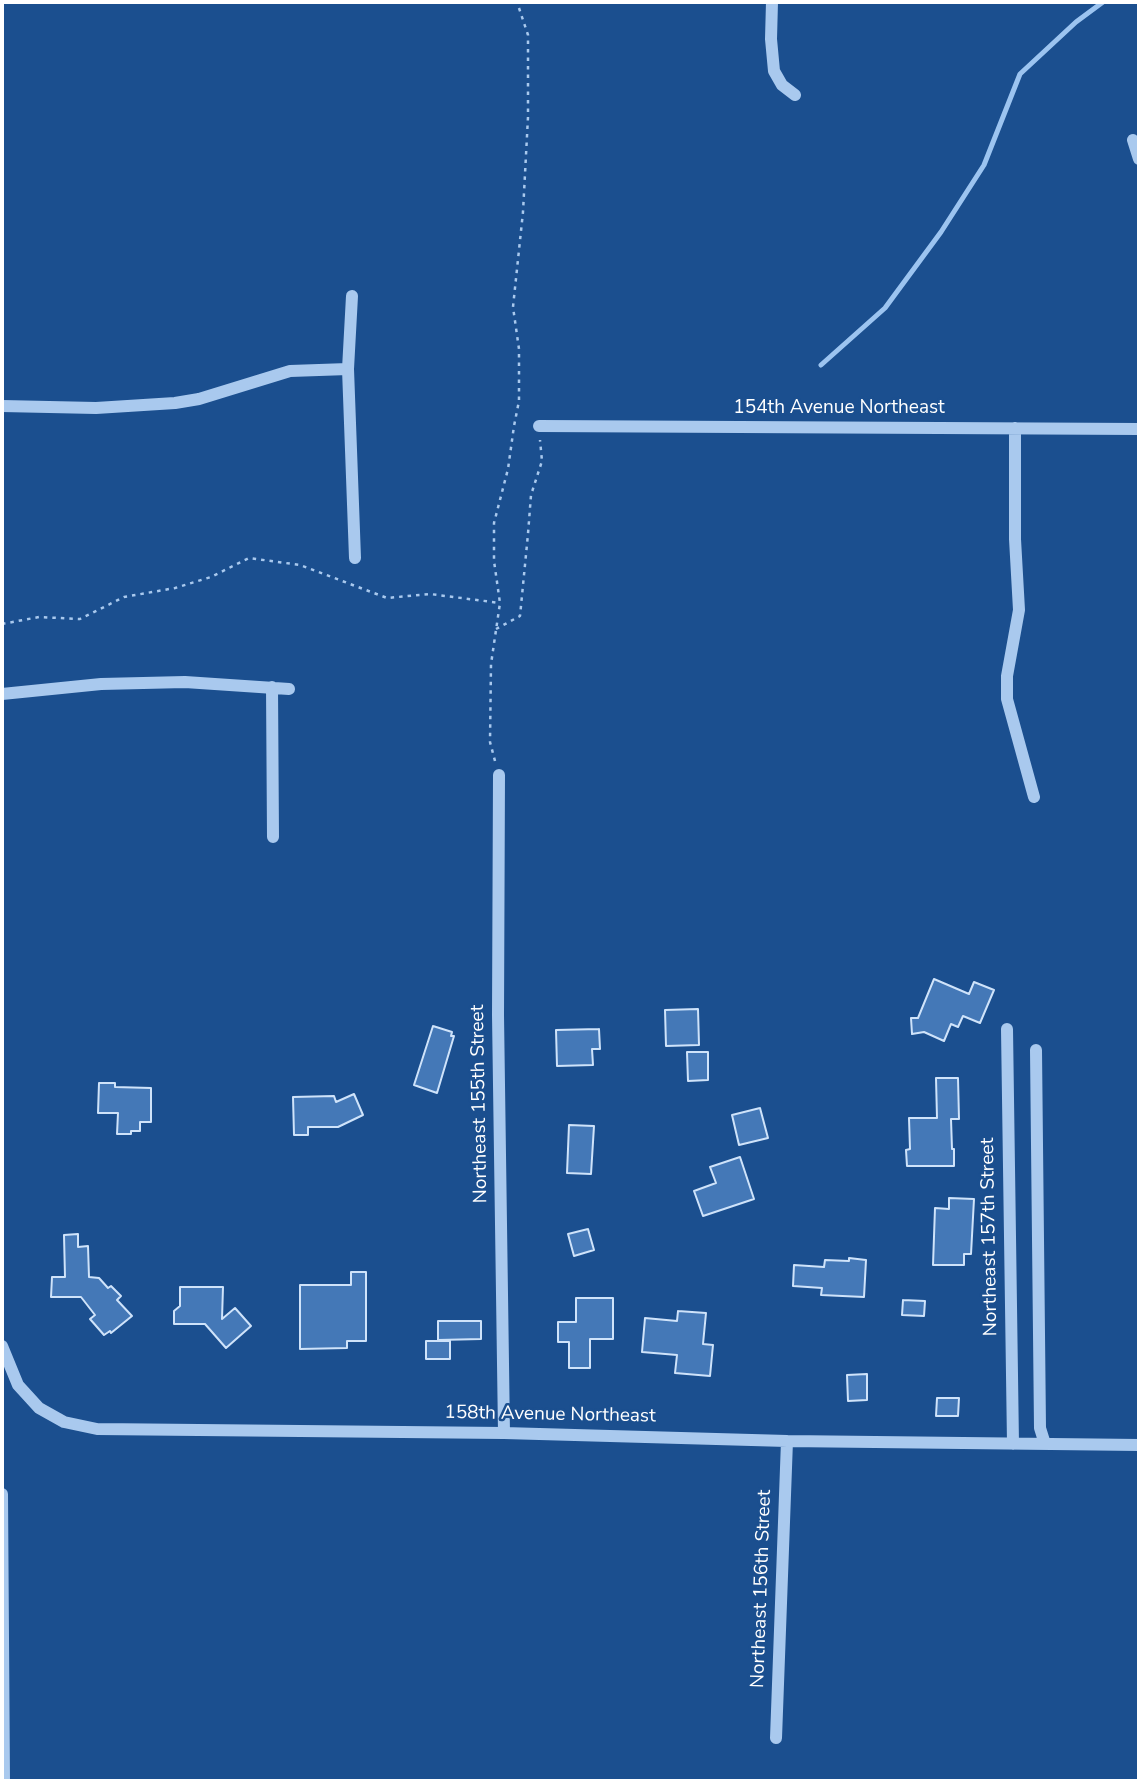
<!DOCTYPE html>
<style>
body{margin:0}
#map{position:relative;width:1141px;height:1783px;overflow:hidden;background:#1b4f8f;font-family:"Nunito Sans",sans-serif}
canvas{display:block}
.frame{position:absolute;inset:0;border:4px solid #fff;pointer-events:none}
</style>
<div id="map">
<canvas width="1141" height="1783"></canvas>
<div class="frame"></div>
</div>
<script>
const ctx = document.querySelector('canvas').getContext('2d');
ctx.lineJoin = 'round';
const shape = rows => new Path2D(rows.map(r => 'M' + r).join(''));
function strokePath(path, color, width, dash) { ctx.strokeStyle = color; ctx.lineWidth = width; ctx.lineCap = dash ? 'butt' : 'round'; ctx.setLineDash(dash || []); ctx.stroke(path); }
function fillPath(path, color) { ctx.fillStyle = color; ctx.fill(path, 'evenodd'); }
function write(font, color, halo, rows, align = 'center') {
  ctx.font = font + ' "Nunito Sans",sans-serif'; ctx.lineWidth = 5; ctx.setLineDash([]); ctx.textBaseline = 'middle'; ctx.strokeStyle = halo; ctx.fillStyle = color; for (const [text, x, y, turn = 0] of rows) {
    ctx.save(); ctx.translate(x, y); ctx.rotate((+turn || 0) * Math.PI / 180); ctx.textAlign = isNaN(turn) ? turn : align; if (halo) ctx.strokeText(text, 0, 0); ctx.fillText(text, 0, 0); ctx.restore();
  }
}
strokePath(shape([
 [821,365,885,308,941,232,984,165,1020,74,1076,22,1103,2]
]), '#9cc4f0', 5);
const building = shape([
 [934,979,969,994,974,982,994,990,980,1023,963,1016,958,1027,951,1024,944,1041,924,1032,912,1034,911,1018,918,1018,934,979],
 [698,1009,699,1045,666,1046,665,1010,698,1009],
 [433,1026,452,1032,451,1036,454,1036,437,1093,414,1085,433,1026],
 [599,1029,600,1049,592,1049,593,1065,557,1066,556,1030,599,1029],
 [687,1052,708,1052,708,1080,688,1081,687,1052],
 [936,1078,958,1078,959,1119,951,1119,952,1149,954,1149,954,1166,907,1166,906,1150,910,1149,909,1118,937,1118,936,1078],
 [99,1083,115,1083,115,1087,151,1088,151,1122,140,1122,140,1131,131,1131,131,1134,117,1134,118,1113,98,1113,99,1083],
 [354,1094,363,1115,338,1127,308,1127,308,1135,294,1135,293,1097,334,1096,336,1102,354,1094],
 [760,1108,768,1138,739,1145,732,1115,760,1108],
 [569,1125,594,1126,591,1174,567,1173,569,1125],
 [740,1157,754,1199,703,1216,694,1191,716,1183,710,1167,740,1157],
 [949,1198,974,1199,971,1254,964,1254,964,1265,933,1265,935,1208,949,1209,949,1198],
 [588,1229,594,1250,574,1256,568,1234,588,1229],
 [78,1234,78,1247,88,1246,89,1277,99,1278,108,1288,111,1286,121,1296,117,1300,132,1316,111,1333,110,1331,104,1335,90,1319,95,1315,81,1297,51,1297,52,1277,65,1277,64,1235,78,1234],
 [849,1258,866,1260,864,1297,821,1295,822,1288,793,1286,794,1265,824,1267,825,1260,849,1261,849,1258],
 [351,1272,366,1272,366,1341,347,1341,347,1348,300,1349,300,1285,351,1285,351,1272],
 [180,1287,223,1287,222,1319,235,1308,251,1326,226,1348,205,1324,174,1324,174,1311,180,1306,180,1287],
 [576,1298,613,1298,613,1339,590,1339,590,1368,569,1368,569,1342,558,1342,558,1322,576,1322,576,1298],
 [903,1300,925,1301,924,1316,902,1315,903,1300],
 [678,1311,706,1313,703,1344,713,1345,710,1376,675,1373,677,1355,642,1352,645,1318,677,1321,678,1311],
 [438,1321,481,1321,481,1339,438,1340,438,1321],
 [426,1341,450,1341,450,1359,426,1359,426,1341],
 [867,1374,867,1400,848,1401,847,1375,867,1374],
 [937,1398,959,1398,958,1416,936,1416,937,1398]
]);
fillPath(building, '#4478b7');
strokePath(building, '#cfe3fa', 2);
strokePath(shape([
 [2,624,39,617,80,619,124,597,175,588,211,577,249,558,300,565,387,598,430,594,500,603],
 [496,629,520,616,528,534,531,495,542,461,540,440],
 [495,761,490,742,491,664,500,603,494,561,494,523,508,469,514,426,519,401,519,349,513,307,523,212,528,117,528,35,517,2]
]), '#a9c9ee', 2.5, [3.5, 5]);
strokePath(shape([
 [772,2,771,39,774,71,782,85,795,95],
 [1133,140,1139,159],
 [352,296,348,369,355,558],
 [2,406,96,408,175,403,199,399,290,371,348,369],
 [539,426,1139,429],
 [1015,428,1015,539,1019,610,1007,676,1007,699,1034,797],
 [272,687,273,837],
 [2,694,101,684,185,682,289,689],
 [499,775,498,1015,504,1433],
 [1007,1029,1013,1444],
 [1036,1050,1040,1428,1045,1444],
 [2,1346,18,1385,39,1408,64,1422,97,1429,504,1433,787,1441,1139,1445],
 [2,1494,4,1781],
 [776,1738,787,1441]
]), '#a9c9ee', 12);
write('19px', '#fff', '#1b4f8f', [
 ["154th Avenue Northeast",839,408],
 ["Northeast 155th Street",480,1104,-91],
 ["Northeast 157th Street",990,1237,-91],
 ["158th Avenue Northeast",550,1415,1],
 ["Northeast 156th Street",762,1589,-88]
]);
</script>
